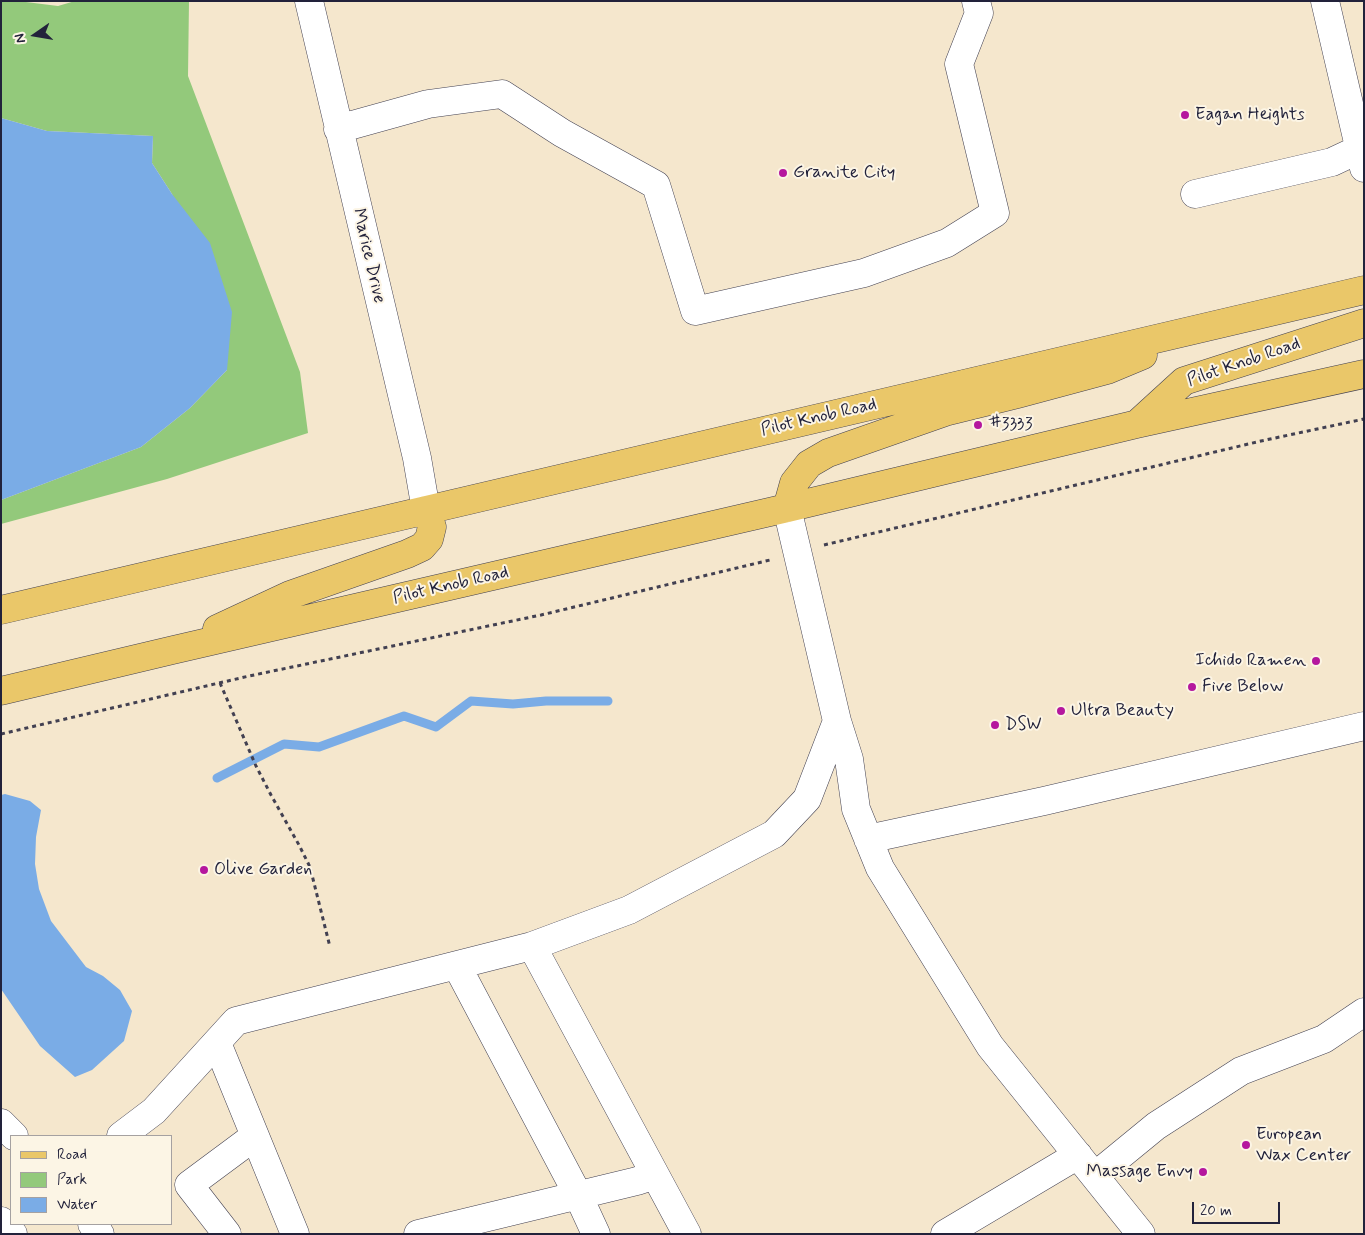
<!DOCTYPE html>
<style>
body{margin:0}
#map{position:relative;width:1365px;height:1235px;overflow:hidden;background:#f5e7cd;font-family:Mynerve,sans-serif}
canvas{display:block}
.frame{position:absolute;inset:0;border:2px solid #22223b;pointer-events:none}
.legend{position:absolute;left:10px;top:1135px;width:162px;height:90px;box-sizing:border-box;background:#fcf5e5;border:1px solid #a5a1a1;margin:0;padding:6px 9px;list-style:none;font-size:15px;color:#22223b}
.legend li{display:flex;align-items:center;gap:10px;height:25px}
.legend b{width:25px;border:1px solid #a5a1a1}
.north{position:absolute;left:10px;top:10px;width:50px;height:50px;-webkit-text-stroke:4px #fcf5e5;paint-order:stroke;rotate:257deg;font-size:14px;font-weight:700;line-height:20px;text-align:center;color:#22223b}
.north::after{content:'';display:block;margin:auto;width:18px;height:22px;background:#22223b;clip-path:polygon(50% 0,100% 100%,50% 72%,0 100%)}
.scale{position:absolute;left:1192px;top:1202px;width:88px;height:22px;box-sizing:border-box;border:2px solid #22223b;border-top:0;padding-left:6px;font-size:15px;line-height:18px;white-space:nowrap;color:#22223b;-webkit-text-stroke:4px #fcf5e5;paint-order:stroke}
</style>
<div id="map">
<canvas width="1365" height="1235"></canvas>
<div class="frame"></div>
<ul class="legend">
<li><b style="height:6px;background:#eac769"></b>Road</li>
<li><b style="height:14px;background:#93c97b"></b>Park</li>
<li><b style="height:14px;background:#7aace6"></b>Water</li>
</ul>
<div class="north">N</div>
<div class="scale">20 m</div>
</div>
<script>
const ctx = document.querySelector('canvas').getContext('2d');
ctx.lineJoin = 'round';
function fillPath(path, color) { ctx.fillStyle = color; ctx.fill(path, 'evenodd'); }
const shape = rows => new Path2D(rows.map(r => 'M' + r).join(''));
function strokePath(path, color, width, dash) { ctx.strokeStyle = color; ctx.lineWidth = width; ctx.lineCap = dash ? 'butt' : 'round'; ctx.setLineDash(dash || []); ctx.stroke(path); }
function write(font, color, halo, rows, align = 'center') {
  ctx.font = font + ' Mynerve,sans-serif'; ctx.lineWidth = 4; ctx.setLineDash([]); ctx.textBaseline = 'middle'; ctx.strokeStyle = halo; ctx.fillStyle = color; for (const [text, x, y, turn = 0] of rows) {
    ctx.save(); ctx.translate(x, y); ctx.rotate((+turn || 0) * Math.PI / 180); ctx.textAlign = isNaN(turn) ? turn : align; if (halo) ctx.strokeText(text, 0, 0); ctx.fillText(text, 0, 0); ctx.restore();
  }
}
fillPath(shape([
 [1,1,18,1,58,6,75,1,189,1,188,76,300,372,308,433,167,479,1,524,1,500,141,447,190,408,227,370,172,194,152,163,153,136,47,131,1,118]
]), '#93c97b');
fillPath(shape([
 [1,118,47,131,153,136,152,163,172,194,210,243,232,312,227,370,190,408,141,447,1,500],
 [5,794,30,801,41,810,36,837,35,864,39,889,51,921,86,967,103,976,120,990,132,1011,124,1041,92,1070,75,1077,40,1046,1,989,1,795]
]), '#7aace6');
strokePath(shape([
 [217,778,284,744,319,747,404,716,436,727,471,701,513,704,546,701,608,701]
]), '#7aace6', 9);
const minor = shape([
 [309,1,417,458,426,510],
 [1325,1,1364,168],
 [338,129,428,104,502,94,562,133,656,185,695,311,864,273,947,243,995,213,959,64,979,13,976,1],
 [1195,194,1332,162,1364,147],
 [787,508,837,721,849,759,856,809,880,868,990,1046,1141,1234],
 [868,839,1044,801,1364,726],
 [532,946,629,910,774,834,807,799,837,721],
 [457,966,578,1195,596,1234],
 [217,1043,295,1234],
 [1,1123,14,1136],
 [121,1136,154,1111,236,1021,532,946,687,1234],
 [1095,1176,1156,1126,1241,1071,1324,1039,1364,1012],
 [1,1221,13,1234],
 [92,1224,100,1234],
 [227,1234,189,1185,255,1136],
 [418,1234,637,1181,655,1175],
 [945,1234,1078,1155]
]);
const major = shape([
 [1138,423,1184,381,1364,323],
 [787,508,794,483,809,464,828,453,945,412,1018,394,1107,370,1143,355],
 [1,610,1364,290],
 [217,629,290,595,407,554,422,547,429,539,432,527,426,510],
 [1,691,173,650,787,508,1137,424,1364,374]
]);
strokePath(minor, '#424051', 29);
strokePath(major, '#424051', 29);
strokePath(shape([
 [824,545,1261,441,1364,419],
 [220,683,256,766,271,795,299,845,310,867,330,947],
 [1,734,249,676,541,615,770,560]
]), '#424051', 3, [4, 4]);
strokePath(minor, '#fff', 28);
strokePath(major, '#eac769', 28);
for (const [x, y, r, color] of [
 [1185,115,5,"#b5179e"],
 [783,173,5,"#b5179e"],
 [978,425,5,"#b5179e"],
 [1316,661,5,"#b5179e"],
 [1192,687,5,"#b5179e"],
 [1061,711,5,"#b5179e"],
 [995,725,5,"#b5179e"],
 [204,870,5,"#b5179e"],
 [1246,1145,5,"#b5179e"],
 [1203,1172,5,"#b5179e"]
]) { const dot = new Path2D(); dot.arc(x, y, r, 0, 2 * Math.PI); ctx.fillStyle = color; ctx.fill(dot); strokePath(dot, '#fcf5e5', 2); }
write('18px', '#22223b', '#fcf5e5', [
 ["Eagan Heights",1195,115],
 ["Granite City",793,173],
 ["#3333",988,425],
 ["Ichido Ramen",1306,661,"right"],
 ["Five Below",1202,687],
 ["Ultra Beauty",1071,711],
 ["DSW",1005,725],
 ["Olive Garden",214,870],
 ["European",1256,1135],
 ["Wax Center",1256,1156],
 ["Massage Envy",1193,1172,"right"]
], 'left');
write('18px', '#22223b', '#fcf5e5', [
 ["Marice Drive",368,256,77],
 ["Pilot Knob Road",1244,363,-19],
 ["Pilot Knob Road",819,418,-13],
 ["Pilot Knob Road",451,586,-13]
]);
</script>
